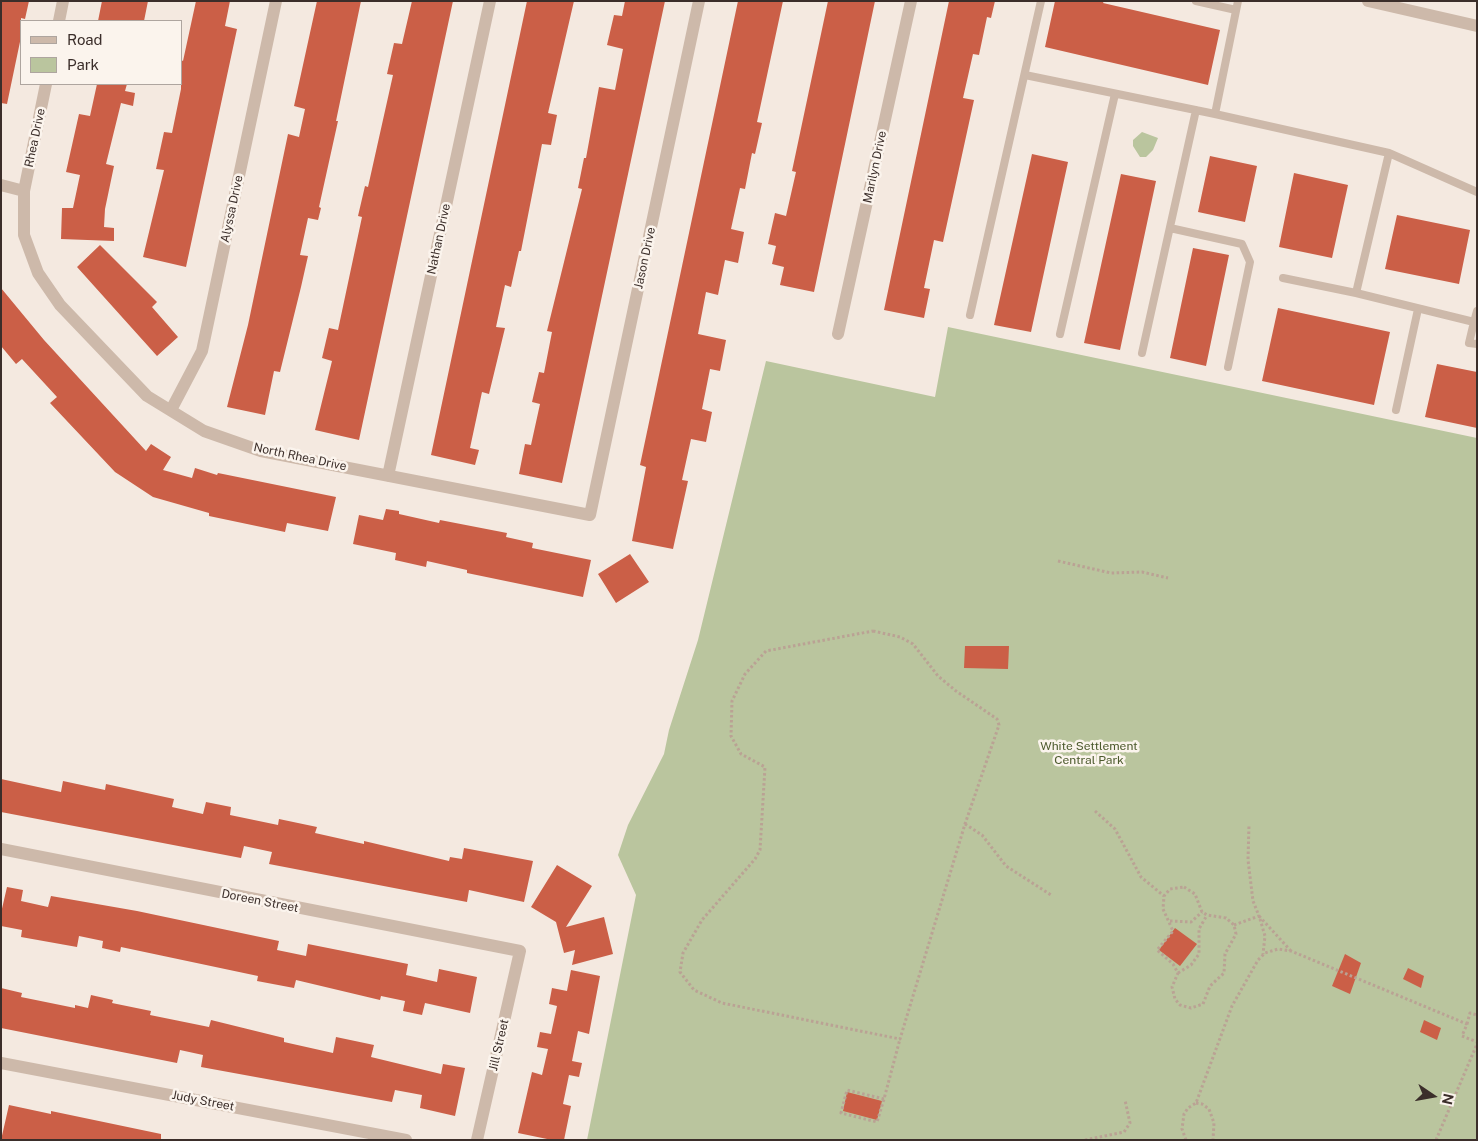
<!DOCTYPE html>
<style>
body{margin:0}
#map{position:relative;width:1478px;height:1141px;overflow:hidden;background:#f4e9e0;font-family:"Public Sans",sans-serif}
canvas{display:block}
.frame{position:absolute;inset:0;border:2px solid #3b2e2a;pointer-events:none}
.legend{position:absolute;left:20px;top:20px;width:162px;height:65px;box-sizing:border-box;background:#fbf4ed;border:1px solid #aea59f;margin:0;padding:6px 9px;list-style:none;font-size:15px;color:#3b2e2a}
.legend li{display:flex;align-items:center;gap:10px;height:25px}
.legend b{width:25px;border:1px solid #aea59f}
.north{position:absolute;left:1408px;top:1071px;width:50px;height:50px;-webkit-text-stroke:4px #fbf4ed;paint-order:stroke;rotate:102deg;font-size:14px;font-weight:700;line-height:20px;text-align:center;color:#3b2e2a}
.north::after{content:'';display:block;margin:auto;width:18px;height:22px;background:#3b2e2a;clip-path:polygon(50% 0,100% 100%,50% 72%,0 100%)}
</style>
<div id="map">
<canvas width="1478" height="1141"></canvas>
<div class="frame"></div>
<ul class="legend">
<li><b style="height:6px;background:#cdb9aa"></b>Road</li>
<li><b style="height:14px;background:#bac59e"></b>Park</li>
</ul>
<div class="north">N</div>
</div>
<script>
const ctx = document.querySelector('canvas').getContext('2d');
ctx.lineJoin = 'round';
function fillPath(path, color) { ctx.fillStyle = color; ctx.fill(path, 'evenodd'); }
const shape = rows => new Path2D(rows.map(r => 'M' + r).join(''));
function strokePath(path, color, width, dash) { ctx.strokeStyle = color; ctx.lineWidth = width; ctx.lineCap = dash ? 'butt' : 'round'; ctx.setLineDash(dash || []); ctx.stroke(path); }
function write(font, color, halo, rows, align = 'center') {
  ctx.font = font + ' "Public Sans",sans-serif'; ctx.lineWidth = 5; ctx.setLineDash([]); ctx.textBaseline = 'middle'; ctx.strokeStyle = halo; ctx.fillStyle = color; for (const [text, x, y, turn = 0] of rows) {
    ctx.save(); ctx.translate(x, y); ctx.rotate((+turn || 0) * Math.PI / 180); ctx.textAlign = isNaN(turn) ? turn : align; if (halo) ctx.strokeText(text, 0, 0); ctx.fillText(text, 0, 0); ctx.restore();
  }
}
fillPath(shape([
 [1142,132,1158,138,1153,150,1146,157,1140,157,1133,146,1133,140],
 [948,327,1477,438,1477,1140,587,1140,636,895,618,855,628,825,664,754,669,730,698,640,766,361,935,397]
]), '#bac59e');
fillPath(shape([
 [1,1,29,1,25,19,21,18,21,37,7,104,1,103],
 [102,1,148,1,144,21,98,21],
 [196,1,230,1,225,26,237,29,186,267,143,257,164,170,156,169,164,132,172,133,181,89,181,60,183,61],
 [317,1,361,1,336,121,338,121,319,207,321,208,318,220,308,218,300,255,308,256,301,287,280,372,274,371,265,415,227,407,248,325,288,134,299,137,305,109,294,106],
 [412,1,453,1,359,440,315,430,332,361,322,358,329,328,338,330,362,217,358,216,365,186,368,187,393,75,387,74,394,43,402,44],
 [527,1,574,1,548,113,557,115,551,145,542,144,521,251,519,251,511,287,505,285,496,327,505,328,489,394,482,392,470,448,479,450,475,465,431,455],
 [625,1,665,1,562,483,519,474,525,444,531,445,540,404,532,402,539,372,544,373,552,332,547,331,582,189,578,188,584,158,586,158,599,87,615,90,623,49,607,45,614,15,622,16],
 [738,1,783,1,757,122,762,123,755,154,752,153,745,189,740,188,731,229,744,232,738,263,725,260,718,295,706,292,698,334,726,340,720,371,710,369,702,409,712,412,706,442,691,439,682,480,688,481,673,549,632,541,646,467,640,465],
 [828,1,875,1,814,292,780,285,784,267,772,264,776,246,768,244,775,213,786,216,796,172,792,171],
 [949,1,995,1,991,18,987,17,979,55,973,54,963,98,974,100,943,242,934,240,924,288,930,289,924,318,884,310],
 [1055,1,1104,1,1103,3,1220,30,1208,85,1045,47],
 [97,84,127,84,125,91,135,93,133,106,121,103,106,164,114,166,105,209,104,227,114,228,114,241,61,239,62,208,73,208,80,175,66,172,79,114,90,116],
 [1032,154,1068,162,1031,332,994,325],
 [1210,156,1257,166,1245,222,1198,212],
 [1294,173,1348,185,1332,258,1279,247],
 [1121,174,1156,181,1120,350,1084,343],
 [1397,215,1470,230,1459,284,1385,269],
 [100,245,157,302,152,307,178,337,157,356,77,267],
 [1193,248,1229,255,1206,366,1170,358],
 [1,288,44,340,146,451,151,444,171,457,163,470,192,478,195,468,217,475,218,473,336,497,328,531,287,523,285,532,209,516,209,513,153,497,115,472,50,403,57,397,22,359,16,364,1,346],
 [1278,308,1390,332,1374,405,1262,381],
 [1437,364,1477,372,1477,428,1425,417],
 [386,509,399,511,399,514,439,523,440,520,507,533,506,537,533,543,532,548,591,560,583,597,467,573,467,570,427,561,426,567,395,560,396,553,353,544,359,515,383,520],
 [630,554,649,582,616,603,598,574],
 [965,646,1009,646,1008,669,964,668],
 [1,779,61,792,63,781,105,790,106,784,174,799,172,807,203,814,206,802,231,807,230,815,278,825,279,819,317,827,315,833,364,844,364,841,449,861,450,857,462,859,464,848,533,861,524,902,469,890,467,902,269,864,272,852,244,846,241,858,1,812],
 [557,865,592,886,566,927,604,917,613,954,572,965,575,950,564,953,556,922,531,907],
 [7,887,23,890,21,901,48,907,51,896,137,911,279,941,277,950,306,956,308,944,408,964,406,975,437,982,439,969,477,977,470,1013,425,1003,422,1015,403,1011,405,1001,381,996,380,1000,296,980,294,988,257,981,258,976,121,947,120,952,102,948,103,941,79,936,77,947,21,937,22,930,1,926,1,913],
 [1175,928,1197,944,1180,966,1159,950],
 [1345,954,1361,963,1350,994,1332,986],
 [1408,968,1424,976,1421,988,1403,979],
 [571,970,600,976,589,1034,578,1031,572,1061,582,1063,579,1077,569,1075,563,1104,571,1106,564,1140,552,1140,518,1133,532,1072,542,1075,548,1049,537,1047,540,1032,551,1034,557,1006,549,1004,552,988,567,991],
 [1,988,22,993,21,997,75,1008,75,1005,88,1008,91,995,113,1000,112,1003,151,1011,150,1015,209,1027,211,1020,284,1038,284,1042,333,1053,336,1037,374,1045,371,1057,441,1074,443,1064,465,1068,455,1116,420,1108,422,1095,395,1090,392,1102,201,1067,203,1055,180,1050,177,1063,1,1028],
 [1424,1020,1441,1028,1437,1040,1420,1032],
 [847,1092,882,1101,877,1120,843,1111],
 [9,1105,51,1114,51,1111,161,1134,161,1140,1,1140]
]), '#cb5f47');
strokePath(shape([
 [1058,561,1111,573,1142,572,1168,578],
 [873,631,900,637,913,644,938,676,956,691,997,719,999,725,965,824,900,1039,722,1003,694,990,680,972,683,953,702,920,755,859,760,850,765,767,741,754,731,736,732,701,745,674,766,651,873,631],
 [1095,811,1115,829,1141,877,1164,896],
 [965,824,982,835,1006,866,1051,895],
 [1184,887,1195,894,1202,912,1207,915,1226,918,1234,925,1236,934,1225,954,1224,973,1210,986,1203,1004,1191,1008,1180,1005,1175,999,1172,987,1178,973,1173,964,1157,950,1173,931,1163,909,1164,896,1170,889,1184,887],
 [1259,916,1291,951],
 [1260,919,1265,936,1263,954],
 [1170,921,1191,922,1202,912],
 [1234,925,1259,916,1253,901,1248,860,1249,825],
 [1178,973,1191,965,1199,954,1199,929,1207,915],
 [1467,1024,1470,1013,1477,1015],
 [884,1099,847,1090,841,1113,877,1122,884,1099,900,1039],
 [1196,1103,1202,1104,1209,1109,1214,1123,1213,1140],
 [1085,1140,1124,1132,1130,1123,1125,1100],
 [1186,1140,1182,1129,1184,1114,1188,1108,1196,1103,1232,1006,1258,960,1265,953,1278,949,1291,951,1467,1024,1462,1036,1477,1042],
 [1436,1140,1477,1044]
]), '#baa294', 3, [2.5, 2.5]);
strokePath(shape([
 [1196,1,1236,10],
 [1238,1,1215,114,1389,153,1356,293,1283,278],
 [1025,75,1215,114],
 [1389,153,1477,192],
 [1170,228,1242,244,1250,262,1228,367],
 [1356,293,1474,322,1477,311],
 [970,315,1041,1],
 [1474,322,1469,343,1477,344],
 [1060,334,1115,94],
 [1142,353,1196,110],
 [1396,410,1418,309]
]), '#cdb9aa', 8);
strokePath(shape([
 [59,21,63,1],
 [46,84,24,191,24,235,38,273,60,305,147,396,204,431,261,451,590,515,699,1],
 [1,185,24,191],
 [838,334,911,1],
 [171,410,202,351,276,1],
 [388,476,490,1],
 [1,849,520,951,477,1140],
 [1,1063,406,1140]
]), '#cdb9aa', 12);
strokePath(shape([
 [1368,1,1477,26]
]), '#cdb9aa', 12);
write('12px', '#3b2e2a', '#fbf4ed', [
 ["Rhea Drive",35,138,-78],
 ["Marilyn Drive",875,167,-78],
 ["Alyssa Drive",232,209,-78],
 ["Nathan Drive",439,239,-78],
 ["Jason Drive",645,258,-78],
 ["North Rhea Drive",300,457,12],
 ["Doreen Street",260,901,11],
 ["Jill Street",499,1045,-77],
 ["Judy Street",203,1101,11]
]);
write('12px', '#4c5a2d', '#fbf4ed', [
 ["White Settlement",1089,746],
 ["Central Park",1089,760]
]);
</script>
